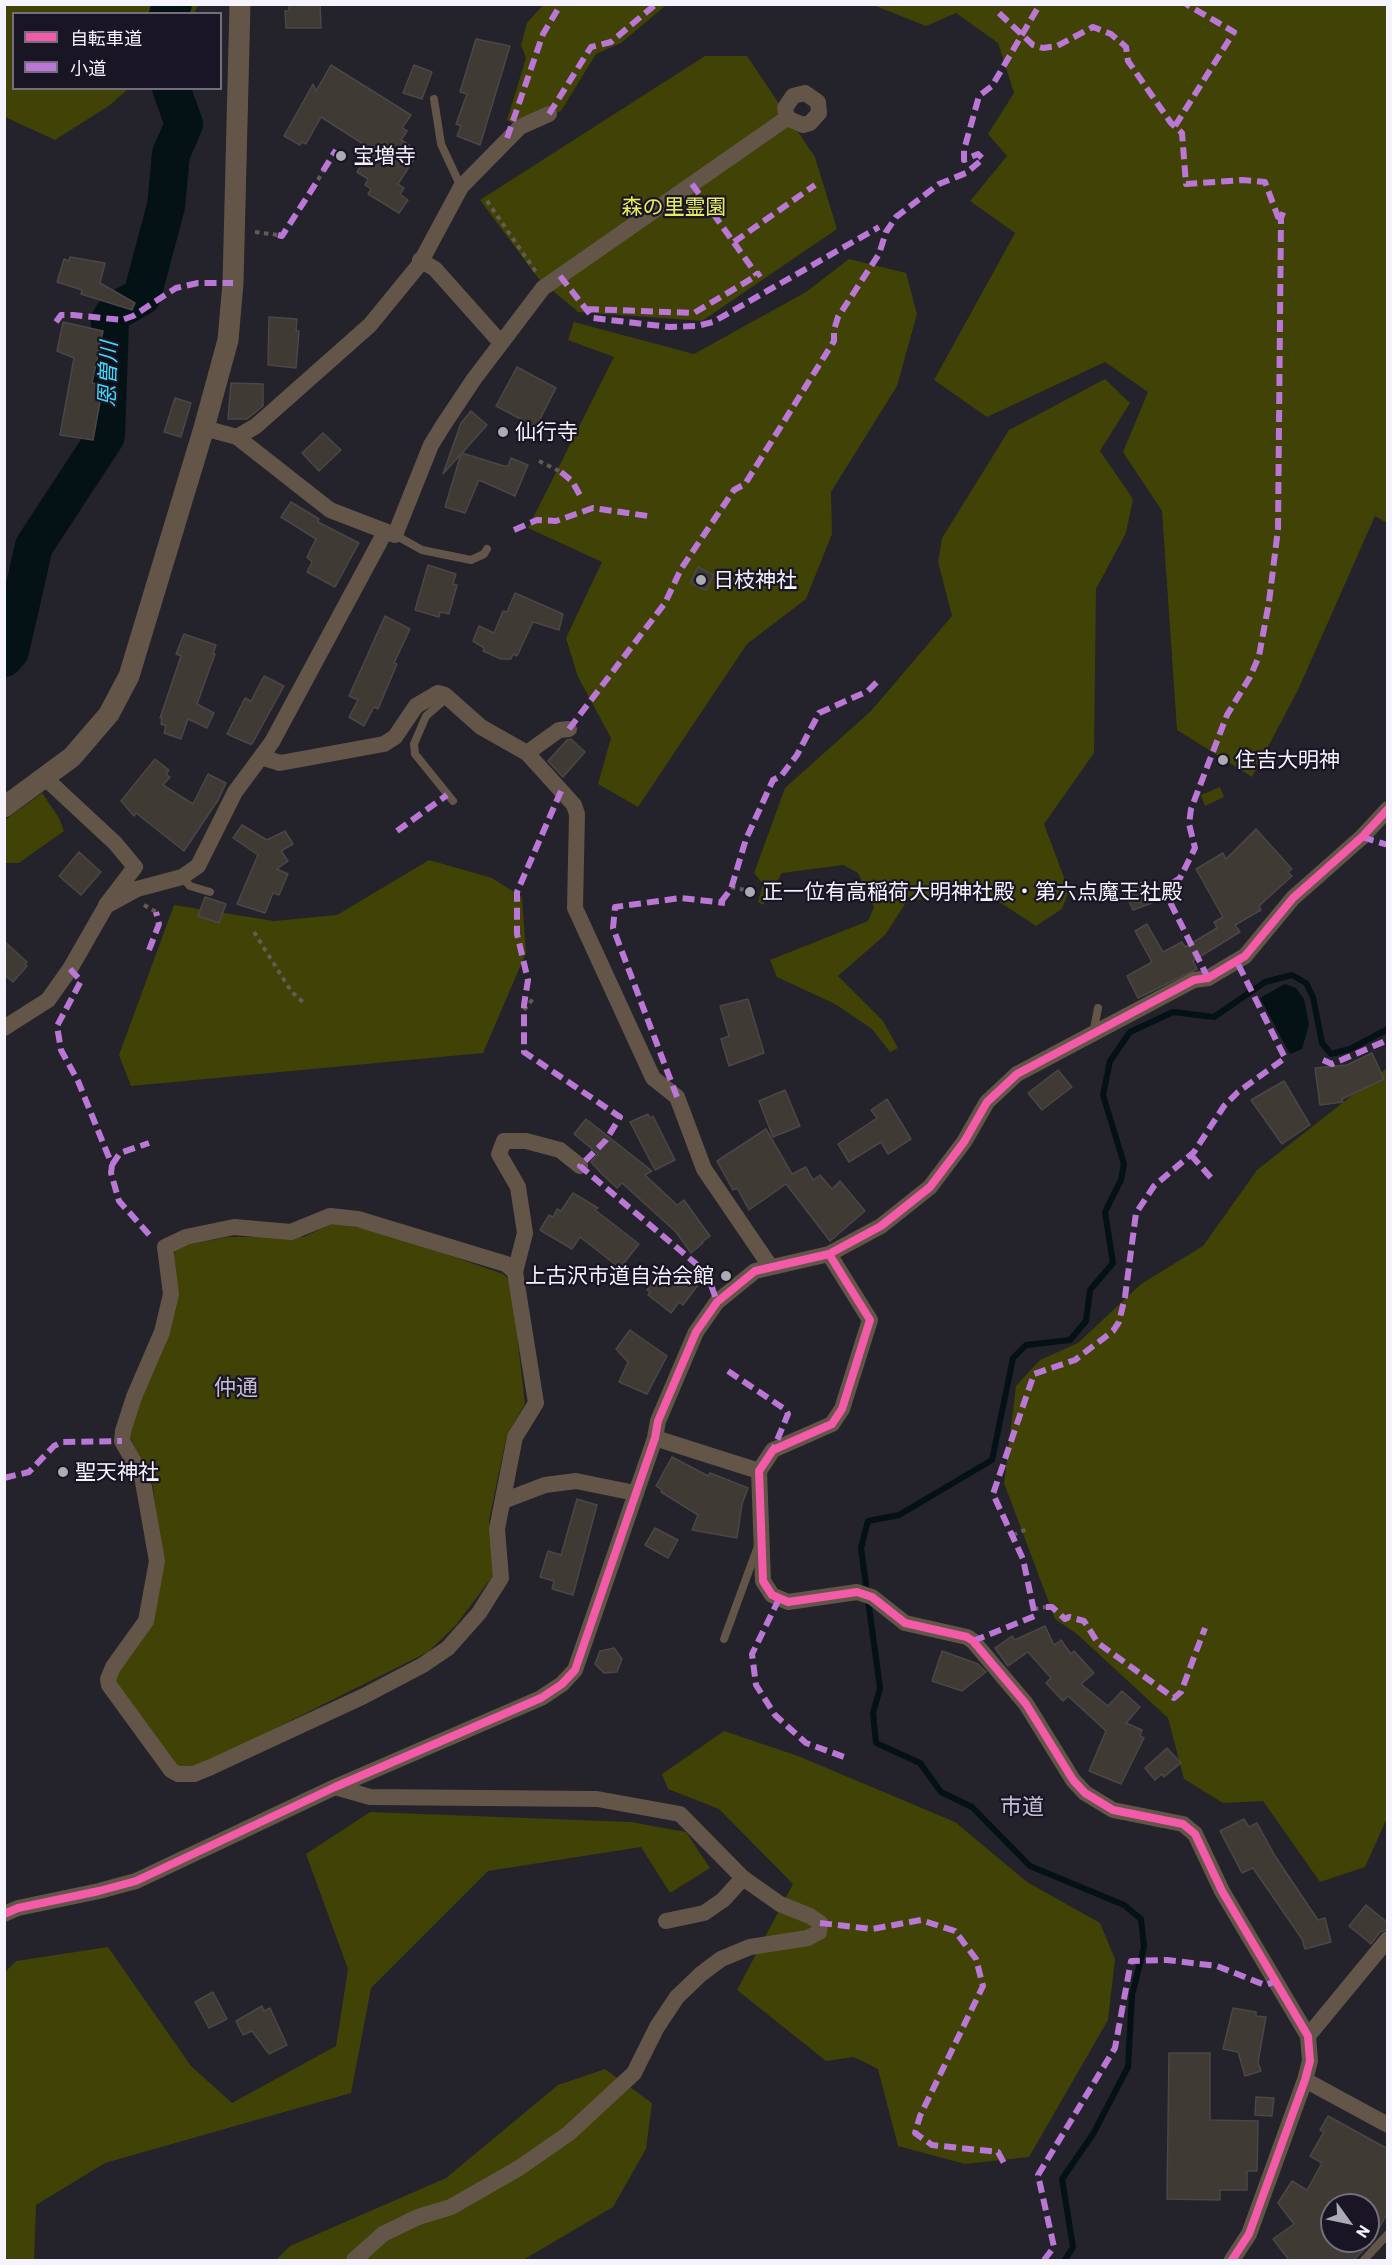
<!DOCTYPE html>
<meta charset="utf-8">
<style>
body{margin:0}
#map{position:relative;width:1392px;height:2265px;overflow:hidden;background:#24222a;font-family:Barlow,"Noto Sans JP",sans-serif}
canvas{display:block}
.frame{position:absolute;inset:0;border:6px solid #f5f3fe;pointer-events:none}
.legend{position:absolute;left:12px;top:12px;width:210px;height:78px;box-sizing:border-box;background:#1a1524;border:2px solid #726e7b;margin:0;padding:8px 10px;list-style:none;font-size:18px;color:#f5f3fe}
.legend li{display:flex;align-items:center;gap:12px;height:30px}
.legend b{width:30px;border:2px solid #726e7b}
.north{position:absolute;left:1320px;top:2193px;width:60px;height:60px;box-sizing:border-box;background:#1a1524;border:2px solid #726e7b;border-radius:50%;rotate:123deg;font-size:16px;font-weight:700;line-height:24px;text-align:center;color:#f5f3fe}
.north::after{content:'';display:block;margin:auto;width:21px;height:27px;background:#acaab4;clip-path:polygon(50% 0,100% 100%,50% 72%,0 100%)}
</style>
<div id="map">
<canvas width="1392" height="2265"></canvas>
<div class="frame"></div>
<ul class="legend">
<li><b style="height:8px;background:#f35aa7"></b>自転車道</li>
<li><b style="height:8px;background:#ba77d6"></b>小道</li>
</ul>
<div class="north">N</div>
</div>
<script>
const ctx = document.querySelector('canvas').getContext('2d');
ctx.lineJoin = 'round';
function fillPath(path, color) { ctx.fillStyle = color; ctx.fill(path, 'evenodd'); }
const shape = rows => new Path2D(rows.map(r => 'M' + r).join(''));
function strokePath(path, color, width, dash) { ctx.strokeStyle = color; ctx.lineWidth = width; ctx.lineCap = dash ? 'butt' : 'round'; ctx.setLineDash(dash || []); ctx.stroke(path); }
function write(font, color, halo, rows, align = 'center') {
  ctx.font = font + ' Barlow,"Noto Sans JP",sans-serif'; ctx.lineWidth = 4.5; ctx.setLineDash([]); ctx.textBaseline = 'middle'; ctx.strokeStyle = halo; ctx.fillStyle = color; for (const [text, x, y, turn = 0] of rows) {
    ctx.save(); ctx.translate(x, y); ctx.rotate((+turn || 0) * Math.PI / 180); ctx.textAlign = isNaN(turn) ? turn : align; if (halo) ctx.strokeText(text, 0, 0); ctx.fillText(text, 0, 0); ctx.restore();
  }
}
fillPath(shape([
 [5,4,198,4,198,5,194,14,14,14,14,88,128,89,110,105,55,140,5,117],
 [543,5,674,5,665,6,621,43,596,54,561,111,518,126,507,120,526,58,521,45,527,23],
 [873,5,1387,5,1387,523,1375,516,1298,690,1252,777,1177,730,1162,511,1123,452,1148,392,1105,362,987,417,934,380,1015,233,970,201,1007,156,988,134,1014,93,998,43,956,13,926,26],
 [705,56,747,56,815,157,837,229,702,321,578,312,538,278,480,200],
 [849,259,906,273,917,314,897,386,831,492,832,534,806,599,747,644,638,807,598,784,611,738,578,677,566,638,602,562,528,528,614,357,568,340,574,322,694,354,806,292],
 [1105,379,1130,403,1100,451,1133,499,1126,533,1096,589,1094,753,1044,824,1069,891,1062,909,1036,926,984,892,907,901,885,935,838,976,883,1021,898,1048,890,1052,872,1029,835,1004,777,977,770,960,868,921,874,907,858,873,843,865,782,873,763,905,758,902,763,884,754,873,785,788,871,711,952,616,938,562,942,538,1009,430],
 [1220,787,1224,797,1205,806,1201,795],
 [42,793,59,818,64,831,19,863,5,863,5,820],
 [429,860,492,878,522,897,526,953,483,1053,131,1086,119,1055,174,905,274,921,337,915],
 [1387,1068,1388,1816,1365,1867,1320,1882,1263,1801,1223,1803,1184,1779,1168,1718,1077,1634,1055,1619,1004,1483,1016,1386,1040,1360,1078,1343,1141,1284,1203,1246,1257,1170],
 [332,1223,383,1232,503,1274,511,1281,525,1404,507,1435,489,1520,495,1573,456,1625,428,1652,198,1767,185,1770,169,1760,113,1683,164,1565,152,1482,128,1433,176,1247,228,1237,304,1237],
 [724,1731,798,1756,955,1822,1027,1882,1100,1923,1115,1959,1108,2020,1029,2157,965,2164,898,2146,878,2069,854,2057,826,2061,737,1990,793,1884,719,1809,668,1789,662,1774],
 [370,1812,631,1822,686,1832,710,1868,670,1893,641,1847,488,1871,371,1988,351,2093,105,2163,36,2205,34,2260,5,2260,4,1973,16,1961,108,1947,191,2066,232,2103,336,2046,348,1969,306,1854],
 [605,2069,652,2103,646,2149,613,2207,523,2260,276,2260,290,2246,446,2178,558,2085]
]), '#404206');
fillPath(shape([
 [1285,984,1296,988,1304,999,1309,1024,1302,1049,1290,1054,1260,998]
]), '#041115');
strokePath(shape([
 [1065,2260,1073,2247,1062,2179,1093,2134,1128,2067,1132,1995,1144,1947,1141,1919,1124,1905,1030,1866,972,1807,941,1792,920,1763,876,1743,873,1713,880,1688,861,1548,868,1521,899,1515,992,1460,1013,1358,1026,1345,1070,1340,1086,1321,1090,1290,1113,1263,1105,1212,1121,1180,1124,1164,1103,1095,1110,1061,1130,1032,1173,1012,1214,1017,1265,982,1292,975,1306,983,1313,997,1322,1043,1331,1054,1350,1049,1388,1029]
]), '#041115', 6);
strokePath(shape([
 [168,14,173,4],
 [4,658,10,651,34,546,106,436,110,320,116,311,142,296,166,206,171,154,184,124,171,88]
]), '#041115', 38);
const building = shape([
 [289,4,320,4,321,28,286,28,285,11,289,11,289,4],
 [476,39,510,46,480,145,457,136,461,126,456,124,467,94,460,92,476,39],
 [331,65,411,115,402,128,407,131,401,140,412,147,407,155,414,159,398,184,404,188,400,194,408,200,399,213,368,194,371,189,365,185,368,179,357,172,371,149,321,117,306,144,302,142,300,145,284,136,313,84,316,91,331,65],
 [414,65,432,72,422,99,403,93,414,65],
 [70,257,105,263,100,283,135,303,132,310,81,294,82,290,57,282,64,259,69,261,70,257],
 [269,317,297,319,296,331,299,331,296,368,268,365,269,317],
 [63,322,103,331,92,383,103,385,93,440,60,435,74,358,57,351,63,322],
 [517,367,556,388,536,427,496,406,517,367],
 [231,383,263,384,263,406,247,419,228,419,231,383],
 [175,398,191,403,181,437,164,432,175,398],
 [471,411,487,425,462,453,504,466,508,466,511,458,528,465,515,496,479,480,465,513,445,507,461,454,443,474,461,423,471,411],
 [323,433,341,450,319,471,302,453,323,433],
 [291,502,319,519,318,522,359,543,335,587,307,572,312,562,307,557,316,539,281,517,291,502],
 [428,565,456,574,453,584,457,585,449,614,440,612,439,617,415,610,428,565],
 [698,567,714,575,706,590,690,583,698,567],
 [515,593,563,614,559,630,533,622,517,656,513,654,511,659,501,659,483,651,484,648,473,641,479,626,494,633,503,611,507,612,515,593],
 [385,616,410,629,394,663,397,664,378,709,374,707,364,726,349,717,358,700,349,696,385,616],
 [184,634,216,645,213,654,215,654,197,704,214,713,207,728,188,719,181,739,164,733,166,726,161,724,162,718,160,718,181,656,176,654,184,634],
 [264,676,284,686,252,744,250,744,227,734,245,698,251,701,264,676],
 [571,739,585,752,563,777,548,761,567,740,571,739],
 [155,759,169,770,166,774,170,777,163,785,193,804,208,774,226,783,218,800,184,851,136,813,134,816,121,801,155,759],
 [242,825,267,840,285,831,293,844,281,851,288,861,277,869,288,874,279,895,273,893,265,913,237,904,258,855,233,838,242,825],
 [1256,829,1292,869,1288,872,1292,876,1259,906,1261,910,1235,925,1240,932,1193,961,1197,969,1138,998,1127,976,1152,962,1135,931,1147,924,1163,952,1182,942,1185,947,1217,928,1214,922,1223,917,1196,869,1223,853,1226,859,1256,829],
 [79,852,101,872,81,895,59,876,79,852],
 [1143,882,1152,903,1133,910,1124,890,1143,882],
 [205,897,226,904,219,923,198,916,205,897],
 [4,941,27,962,25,964,27,966,13,982,4,975,4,941],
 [748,999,764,1053,729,1066,721,1039,729,1036,720,1006,748,999],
 [1372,1053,1384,1079,1342,1099,1343,1102,1320,1105,1315,1068,1347,1065,1372,1053],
 [1058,1070,1072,1087,1042,1110,1028,1093,1058,1070],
 [1284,1081,1310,1125,1282,1144,1251,1100,1284,1081],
 [785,1090,800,1126,773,1137,759,1101,785,1090],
 [887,1099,911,1139,888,1154,881,1142,849,1162,838,1144,877,1118,871,1110,887,1099],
 [648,1114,650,1118,653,1116,675,1160,655,1170,630,1122,648,1114],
 [586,1119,652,1171,645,1175,677,1205,684,1200,710,1236,702,1242,703,1243,691,1253,676,1232,622,1183,617,1188,602,1174,591,1162,598,1154,574,1134,586,1119],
 [766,1129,792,1174,806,1167,813,1180,820,1175,832,1189,840,1181,865,1211,830,1241,786,1184,749,1210,737,1188,733,1190,717,1161,766,1129],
 [573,1193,598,1208,595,1210,639,1244,620,1268,580,1237,572,1249,540,1230,549,1215,553,1217,557,1209,561,1211,573,1193],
 [677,1270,698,1285,683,1305,679,1302,671,1313,648,1295,650,1292,647,1290,657,1277,660,1279,664,1272,671,1277,677,1270],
 [630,1330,667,1356,647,1394,619,1382,628,1362,616,1349,630,1330],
 [672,1457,708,1476,710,1473,748,1488,742,1504,737,1538,692,1530,698,1515,661,1492,662,1490,656,1486,672,1457],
 [577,1499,597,1505,573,1595,552,1589,554,1581,540,1577,548,1551,561,1555,577,1499],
 [655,1528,678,1540,668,1558,645,1545,655,1528],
 [1045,1626,1054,1645,1061,1640,1071,1654,1074,1651,1094,1673,1081,1684,1108,1706,1122,1691,1140,1707,1126,1723,1142,1730,1140,1736,1144,1738,1121,1784,1089,1771,1106,1731,1068,1696,1063,1701,1046,1683,1051,1678,1028,1652,1008,1666,995,1648,1012,1636,1015,1640,1045,1626],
 [614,1648,622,1659,617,1672,604,1673,595,1664,600,1651,614,1648],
 [942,1651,978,1664,986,1672,962,1691,932,1681,942,1651],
 [1167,1748,1181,1763,1164,1777,1162,1774,1155,1780,1145,1768,1167,1748],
 [1244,1819,1249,1827,1257,1823,1275,1856,1318,1920,1325,1918,1331,1942,1305,1949,1302,1939,1253,1868,1242,1873,1220,1831,1244,1819],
 [1366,1905,1388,1923,1388,1929,1380,1932,1371,1944,1349,1926,1366,1905],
 [213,1992,227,2019,209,2028,195,2002,213,1992],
 [262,2006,264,2011,270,2008,287,2045,269,2054,252,2031,243,2035,236,2021,262,2006],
 [1233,2008,1256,2012,1256,2016,1266,2017,1258,2062,1261,2071,1245,2076,1238,2052,1223,2049,1233,2008],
 [1169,2053,1210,2053,1210,2120,1258,2121,1257,2171,1247,2171,1247,2190,1220,2190,1220,2200,1167,2199,1169,2053],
 [1256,2097,1274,2098,1272,2116,1255,2115,1256,2097],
 [1328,2116,1388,2149,1388,2212,1372,2241,1354,2260,1289,2260,1273,2239,1294,2224,1278,2203,1292,2181,1307,2190,1322,2163,1310,2156,1324,2132,1320,2130,1328,2116],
 [1332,2205,1368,2205,1368,2241,1332,2241,1332,2205]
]);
fillPath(building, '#403a34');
strokePath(building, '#4a4747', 1.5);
strokePath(shape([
 [318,180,323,171],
 [487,201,536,272],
 [255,232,278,235],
 [539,461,561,472],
 [731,887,745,890],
 [144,905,156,912],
 [254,932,291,991,304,1003],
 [524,1010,535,996],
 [1013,1535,1027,1529],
 [1034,1609,1046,1607]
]), '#645b56', 4, [4.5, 4.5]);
strokePath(shape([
 [434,99,441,144,461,187],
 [395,535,422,550,471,560,484,554,487,549],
 [448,697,426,716,414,744,415,754,453,801],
 [182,877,190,886,210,892],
 [1093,1034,1098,1008],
 [724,1639,758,1546],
 [1364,2260,1388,2234]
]), '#635649', 8);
strokePath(shape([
 [420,260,435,269,501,343],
 [204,428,237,437,330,510,395,535,431,445,444,424,474,379,543,288,787,118,785,108,793,96,805,93,818,102,819,113,810,123,803,125,787,118],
 [237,437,256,426,370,325,419,265,461,187,520,127,549,114],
 [527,753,559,730,569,729],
 [261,757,280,763,384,744,395,737,416,706,438,693,445,695,481,727,527,753,574,805,577,814,575,908,653,1078,677,1097,704,1169,770,1266],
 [44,777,115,843,135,867,106,905],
 [4,1028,48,1000,70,969,106,906,137,889,182,877,198,866,235,792,272,742,385,532],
 [330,1216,358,1219,506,1264,515,1272,536,1403,515,1437,497,1529,501,1578,479,1613,448,1648,423,1665,364,1696,211,1767,194,1774,178,1774,171,1770,109,1685,108,1679,113,1667,146,1621,157,1561,142,1476,122,1441,123,1431,134,1397,162,1332,171,1294,165,1247,186,1237,234,1227,291,1232,330,1216],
 [829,1254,870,1320,842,1409,832,1424,773,1450,759,1471,763,1581,772,1595,788,1602,857,1592,872,1597,905,1623,967,1637,973,1641,1026,1704,1073,1780,1085,1793,1113,1810,1183,1824,1195,1834,1222,1891,1308,2036,1310,2061,1305,2080,1249,2234,1232,2260],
 [515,1272,525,1233,518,1187,499,1154,504,1141,526,1141,560,1150,580,1166],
 [655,1438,759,1471],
 [503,1501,545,1485,576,1481,635,1493],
 [335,1787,370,1797,597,1799,680,1814,743,1878,780,1904,810,1916,820,1923,819,1932,808,1938,750,1947,721,1959,701,1974,677,1997,657,2027,634,2073,568,2134,519,2168,451,2207,418,2217,383,2234,354,2260],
 [4,1914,18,1908,99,1891,136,1881,335,1787,541,1698,562,1684,575,1670,655,1438,658,1421,696,1332,717,1302,755,1271,829,1254,881,1226,930,1187,964,1142,987,1102,1017,1074,1194,980,1208,978,1245,956,1293,898,1362,837,1388,809],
 [666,1921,704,1913,723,1900,743,1878],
 [1308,2036,1388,1939],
 [1305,2080,1388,2125]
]), '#635649', 16);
strokePath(shape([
 [4,807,72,757,109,714,129,676,204,428,228,340,233,283,240,4]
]), '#635649', 21);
strokePath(shape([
 [999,13,1033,45,1043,48,1057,46,1093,27,1111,34,1126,47,1128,61,1171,123,1182,133,1186,184,1242,180,1265,182,1278,217,1281,218],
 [549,114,591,47,611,42,656,4],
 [1175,126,1234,32,1186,4],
 [507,138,543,34,561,4],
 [323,171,336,150],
 [692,184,757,275],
 [278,235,282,236,318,180],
 [734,242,815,185],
 [560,276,593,318,669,327,697,326,713,322,879,227],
 [587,309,694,313,761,273],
 [56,322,61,315,73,315,122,320,133,316,176,288,198,283,233,283],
 [561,472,572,481,582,499],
 [514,530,537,520,556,521,593,508,648,516],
 [569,729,665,603,681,569,734,490,745,484,834,341,834,330,838,317,879,254,886,232,896,217,939,184,966,173,983,159,978,154,964,160,964,150,979,96,992,86,1040,4],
 [561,791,517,892,517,934,528,980,524,1005,524,1052,620,1117,606,1140,580,1166,695,1263,709,1279,717,1302],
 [397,831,447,795],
 [1362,837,1388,845],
 [721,902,731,889,746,839,773,780,781,776,797,755,819,713,868,691,877,682],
 [149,950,159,924,156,912],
 [70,969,81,981,57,1026,61,1050,78,1081,112,1165,111,1173,119,1201,153,1239],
 [1208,978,1171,904,1166,887,1180,878,1195,848,1189,824,1191,809,1227,715,1250,677,1259,656,1269,602,1278,529,1281,218,1284,210],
 [1323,1060,1332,1064,1388,1040],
 [677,1097,613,928,615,907,681,898,725,903],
 [1191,1155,1212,1179],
 [112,1165,120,1153,149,1143],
 [728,1371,786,1410,788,1414,773,1450],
 [4,1478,29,1472,54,1446,62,1442,122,1441],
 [779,1599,752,1654,756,1685,775,1715,806,1743,847,1758],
 [1046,1607,1052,1607,1065,1619,1069,1617,1084,1621,1098,1643,1174,1698,1181,1692,1205,1628],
 [973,1641,1035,1616,1023,1559,993,1494,1034,1374,1075,1360,1113,1331,1119,1322,1125,1297,1136,1213,1154,1186,1194,1152,1224,1106,1238,1092,1285,1058,1236,960],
 [820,1923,872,1929,921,1920,955,1931,976,1959,983,1986,920,2116,915,2133,932,2145,998,2152,1005,2165],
 [1044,2260,1054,2247,1038,2175,1115,2048,1131,1961,1167,1960,1217,1966,1265,1985,1277,1981]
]), '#ba77d6', 6, [12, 6]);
strokePath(shape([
 [829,1254,870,1320,842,1409,832,1424,773,1450,759,1471,763,1581,772,1595,788,1602,857,1592,872,1597,905,1623,967,1637,973,1641,1026,1704,1073,1780,1085,1793,1113,1810,1183,1824,1195,1834,1222,1891,1308,2036,1310,2061,1305,2080,1249,2234,1232,2260],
 [4,1914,18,1908,99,1891,136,1881,335,1787,541,1698,562,1684,575,1670,655,1438,658,1421,696,1332,717,1302,755,1271,829,1254,881,1226,930,1187,964,1142,987,1102,1017,1074,1194,980,1208,978,1245,956,1293,898,1362,837,1388,809]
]), '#f35aa7', 8);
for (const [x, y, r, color] of [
 [341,156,6,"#acaab4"],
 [503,432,6,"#acaab4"],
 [701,580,6,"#acaab4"],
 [1223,760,6,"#acaab4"],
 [750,892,6,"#acaab4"],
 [726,1276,6,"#acaab4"],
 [63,1472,6,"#acaab4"]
]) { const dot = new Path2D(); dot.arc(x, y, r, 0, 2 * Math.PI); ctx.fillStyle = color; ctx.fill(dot); strokePath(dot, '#1a1524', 2); }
write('21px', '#f5f3fe', '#1a1524', [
 ["宝増寺",353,156],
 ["仙行寺",515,432],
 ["日枝神社",713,580],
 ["住吉大明神",1235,760],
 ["正一位有高稲荷大明神社殿・第六点魔王社殿",762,892],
 ["上古沢市道自治会館",714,1276,"right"],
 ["聖天神社",75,1472]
], 'left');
write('21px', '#e4ec62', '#1a1524', [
 ["森の里霊園",674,207]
]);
write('italic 22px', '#44d6f6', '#1a1524', [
 ["恩曽川",108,374,-88]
]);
write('22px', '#c2bdd2', '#1a1524', [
 ["仲通",236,1388],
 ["市道",1022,1807]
]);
</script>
